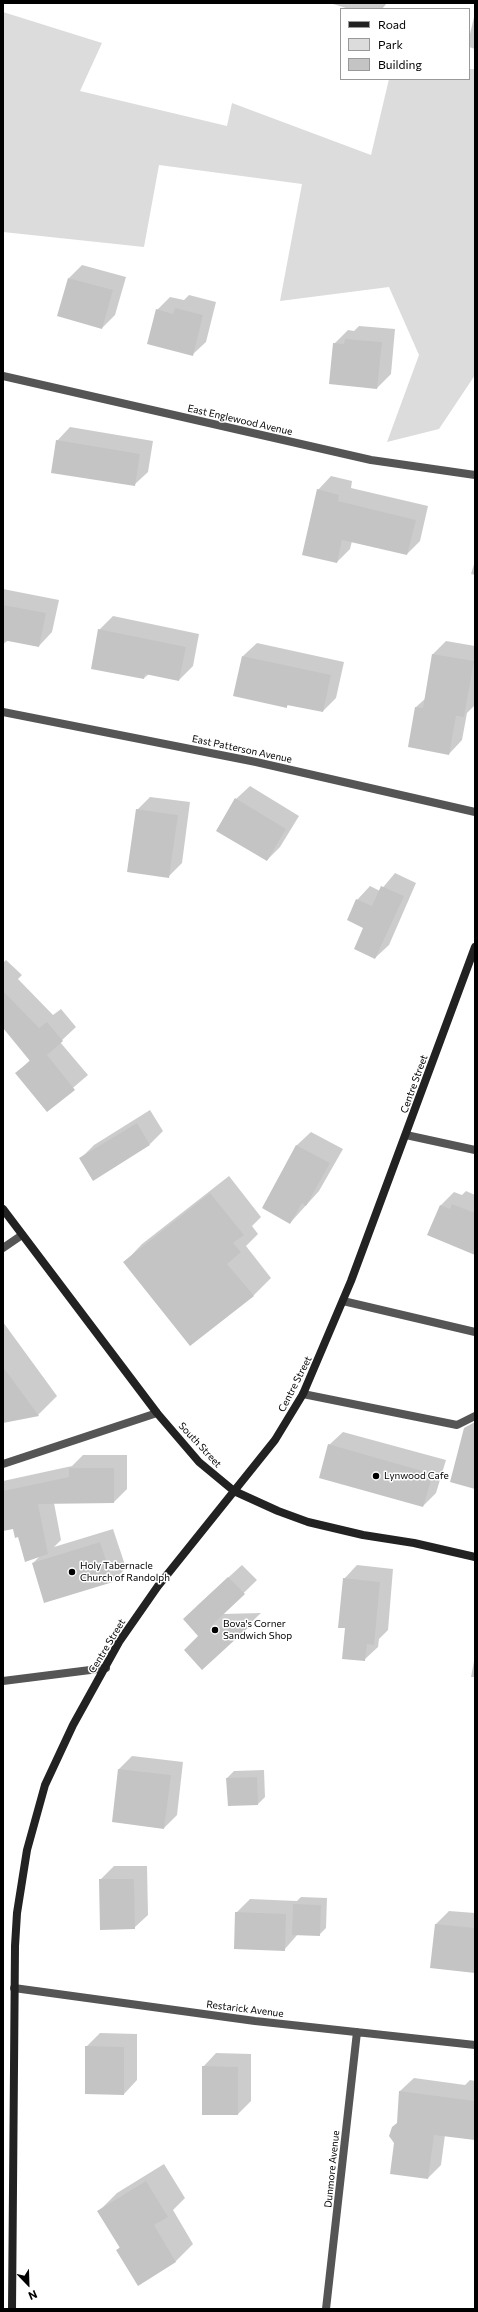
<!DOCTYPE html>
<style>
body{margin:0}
#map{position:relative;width:478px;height:2312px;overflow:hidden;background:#fff;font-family:Commissioner,sans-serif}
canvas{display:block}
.frame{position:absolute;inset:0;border:4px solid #000;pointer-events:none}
.legend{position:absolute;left:340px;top:8px;width:130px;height:72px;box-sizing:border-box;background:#fff;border:1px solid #999;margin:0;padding:5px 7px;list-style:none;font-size:12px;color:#000}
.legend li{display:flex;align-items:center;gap:8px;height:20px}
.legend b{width:20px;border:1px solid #999}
.north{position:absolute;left:8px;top:2264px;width:40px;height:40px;-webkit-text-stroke:3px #fff;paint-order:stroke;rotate:157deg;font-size:11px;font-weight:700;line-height:16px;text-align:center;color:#000}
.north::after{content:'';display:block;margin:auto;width:14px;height:18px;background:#000;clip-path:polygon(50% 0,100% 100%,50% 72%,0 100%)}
</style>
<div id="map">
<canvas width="478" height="2312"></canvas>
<div class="frame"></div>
<ul class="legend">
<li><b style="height:5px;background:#222"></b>Road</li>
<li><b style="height:11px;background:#dcdcdc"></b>Park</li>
<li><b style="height:11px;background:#c4c4c4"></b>Building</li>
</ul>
<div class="north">N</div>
</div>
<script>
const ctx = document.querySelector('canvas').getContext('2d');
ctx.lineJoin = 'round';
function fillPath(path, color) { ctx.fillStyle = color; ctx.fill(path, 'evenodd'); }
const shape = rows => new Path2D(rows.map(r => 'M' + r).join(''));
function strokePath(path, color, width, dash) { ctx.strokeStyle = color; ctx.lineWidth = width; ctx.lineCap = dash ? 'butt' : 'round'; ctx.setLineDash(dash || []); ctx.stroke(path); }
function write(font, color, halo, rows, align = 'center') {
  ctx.font = font + ' Commissioner,sans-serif'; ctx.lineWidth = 3; ctx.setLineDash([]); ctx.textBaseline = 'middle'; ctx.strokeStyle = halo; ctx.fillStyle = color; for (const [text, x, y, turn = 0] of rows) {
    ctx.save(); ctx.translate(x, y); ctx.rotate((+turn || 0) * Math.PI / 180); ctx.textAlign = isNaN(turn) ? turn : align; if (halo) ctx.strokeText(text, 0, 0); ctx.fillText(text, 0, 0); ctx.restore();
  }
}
fillPath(shape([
 [3,12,102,43,80,91,227,126,232,103,371,155,389,79,469,79,469,69,475,69,475,375,439,429,387,442,419,355,389,287,280,301,302,184,159,165,144,247,3,232]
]), '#dcdcdc');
fillPath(shape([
 [330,3,387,3,382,9,349,9],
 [475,13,475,49,469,47,469,38],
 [82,265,126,277,115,315,102,328,69,278],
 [189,295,216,302,206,342,192,355,157,310,170,297,184,300],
 [359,326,395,329,391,374,377,388,334,344,348,330,354,331],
 [70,427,153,441,148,472,134,485,57,441],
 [331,476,352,481,351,488,428,506,420,541,407,554,352,541,350,549,337,562,318,490],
 [475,561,475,575,471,574],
 [3,589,59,600,52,632,39,646,9,640,3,644],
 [113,616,199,634,193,666,179,680,149,674,144,678,99,630],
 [446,641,475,646,475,705,467,713,462,740,449,754,416,707,426,698,433,654],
 [257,643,344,662,336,698,323,711,289,704,286,707,243,656],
 [250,786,299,816,280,847,267,860,236,799],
 [150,797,190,802,182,863,169,876,137,810],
 [395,873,416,883,389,945,375,958,357,900,370,886,380,891],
 [6,960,22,975,18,979,53,1015,61,1009,76,1027,60,1042,88,1075,47,1110,17,1073,30,1060,3,1026,3,963],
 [150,1110,163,1131,150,1144,80,1159,94,1145],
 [311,1132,343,1149,319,1191,290,1223,263,1207,297,1145],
 [229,1176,261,1217,252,1226,258,1234,246,1246,271,1278,253,1296,125,1262,142,1244],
 [466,1191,475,1195,475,1254,429,1235,441,1205,454,1192,462,1195],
 [3,1322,57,1396,38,1415,3,1422],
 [343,1432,446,1460,436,1493,423,1506,329,1445],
 [83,1455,127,1455,127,1489,114,1502,54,1503,61,1540,54,1547,113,1529,126,1568,112,1582,33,1563,40,1556,19,1536,13,1528,3,1530,3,1481,72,1466],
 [242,1565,257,1580,222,1614,261,1613,202,1669,197,1606],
 [357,1565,393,1569,388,1630,379,1639,378,1647,364,1660,346,1627,344,1579],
 [475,1656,475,1677,471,1677],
 [132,1756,183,1762,177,1815,164,1828,119,1769],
 [264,1770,265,1797,258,1804,227,1778,234,1771],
 [114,1866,147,1866,148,1915,134,1928,100,1880],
 [301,1897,327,1898,326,1928,319,1935,298,1934,284,1950,236,1913,250,1899,297,1901],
 [449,1911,475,1913,475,1972,431,1967,436,1924],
 [100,2033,137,2034,137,2080,124,2094,86,2047],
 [216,2053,251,2054,251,2101,238,2114,203,2067],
 [414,2078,465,2085,470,2080,475,2081,475,2139,445,2135,441,2165,428,2178,398,2123,400,2091],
 [164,2164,185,2198,173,2210,193,2244,175,2262,117,2250,120,2247,99,2211,117,2193]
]), '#0003');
fillPath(shape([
 [68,278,113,290,102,329,57,316],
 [175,308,203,315,193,356,147,344,156,309,173,314],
 [345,339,382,342,377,389,329,384,333,343,344,344],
 [56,440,140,454,135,486,51,473],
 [317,489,339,495,338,501,416,520,407,555,342,540,337,563,302,555],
 [3,605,46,613,39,647,3,640],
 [98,629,186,647,179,681,145,674,144,679,91,669],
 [432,654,474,661,464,717,456,716,449,755,408,747,415,707,423,708],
 [242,656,331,675,323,712,287,705,287,708,233,696],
 [235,798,286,829,267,861,216,831],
 [136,809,178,815,169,878,127,872],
 [381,886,404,896,375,959,354,949,363,928,347,920,356,899,372,906],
 [3,991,39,1028,47,1022,63,1041,47,1055,75,1090,47,1112,15,1073,30,1061,3,1028],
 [137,1123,150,1145,93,1181,79,1158],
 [296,1145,330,1163,306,1206,302,1203,290,1224,262,1208],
 [210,1193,244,1235,233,1243,241,1252,227,1264,254,1296,190,1346,123,1262],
 [452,1204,475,1213,475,1255,427,1235,440,1205,450,1209],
 [3,1367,39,1416,3,1423],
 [475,1422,475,1489,450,1482,464,1428],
 [328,1444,433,1474,423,1507,319,1478],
 [69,1468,114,1468,114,1503,38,1504,48,1554,25,1562,18,1537,15,1538,13,1529,3,1531,3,1491,69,1477],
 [100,1542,113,1582,44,1603,32,1563],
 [228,1577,245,1594,210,1627,250,1626,202,1670,184,1650,198,1636,183,1619],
 [343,1578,380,1582,374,1645,367,1644,365,1661,342,1659,345,1628,338,1628],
 [118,1769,171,1775,164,1829,112,1822],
 [257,1777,258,1805,228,1806,226,1778],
 [99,1879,134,1879,135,1929,100,1930],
 [293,1904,321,1905,320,1936,292,1935],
 [235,1912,286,1914,285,1951,234,1949],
 [435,1924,475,1928,475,1973,430,1968],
 [85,2046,124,2047,124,2095,85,2094],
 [202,2066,238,2067,238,2115,202,2115],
 [399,2091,475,2101,475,2140,434,2135,428,2179,390,2174,394,2143,389,2136,392,2127,397,2123],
 [146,2181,168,2217,154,2225,176,2262,138,2286,116,2250,120,2248,97,2211]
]), '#c4c4c4');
strokePath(shape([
 [3,1248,22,1235],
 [343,1301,475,1332],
 [303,1394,457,1425,475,1416],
 [3,1464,157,1413],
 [3,1681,106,1668]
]), '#555', 8);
strokePath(shape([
 [3,376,371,460,475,475],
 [3,712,256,762,475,812],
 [406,1135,475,1150],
 [14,1988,255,2021,475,2045],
 [326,2309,357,2032]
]), '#555', 8);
strokePath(shape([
 [3,1209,157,1413,199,1462,234,1491,278,1511,308,1522,363,1535,414,1543,475,1557],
 [12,2309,15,1946,17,1913,27,1850,45,1785,73,1725,119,1642,158,1586,275,1440,303,1394,351,1281,475,947]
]), '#222', 8);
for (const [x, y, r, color] of [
 [376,1476,4,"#000"],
 [72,1572,4,"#000"],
 [215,1630,4,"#000"]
]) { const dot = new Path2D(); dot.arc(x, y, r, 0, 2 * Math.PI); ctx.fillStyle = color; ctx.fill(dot); strokePath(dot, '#fff', 1.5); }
write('10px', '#000', '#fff', [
 ["East Englewood Avenue",240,420,13],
 ["East Patterson Avenue",242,749,12],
 ["Centre Street",414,1084,-70],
 ["Centre Street",295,1384,-63],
 ["South Street",200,1445,47],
 ["Centre Street",107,1646,-59],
 ["Restarick Avenue",245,2009,7],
 ["Dunmore Avenue",332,2169,-84]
]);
write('10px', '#000', '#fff', [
 ["Lynwood Cafe",384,1476],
 ["Holy Tabernacle",80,1566],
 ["Church of Randolph",80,1578],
 ["Bova's Corner",223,1624],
 ["Sandwich Shop",223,1636]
], 'left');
</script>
